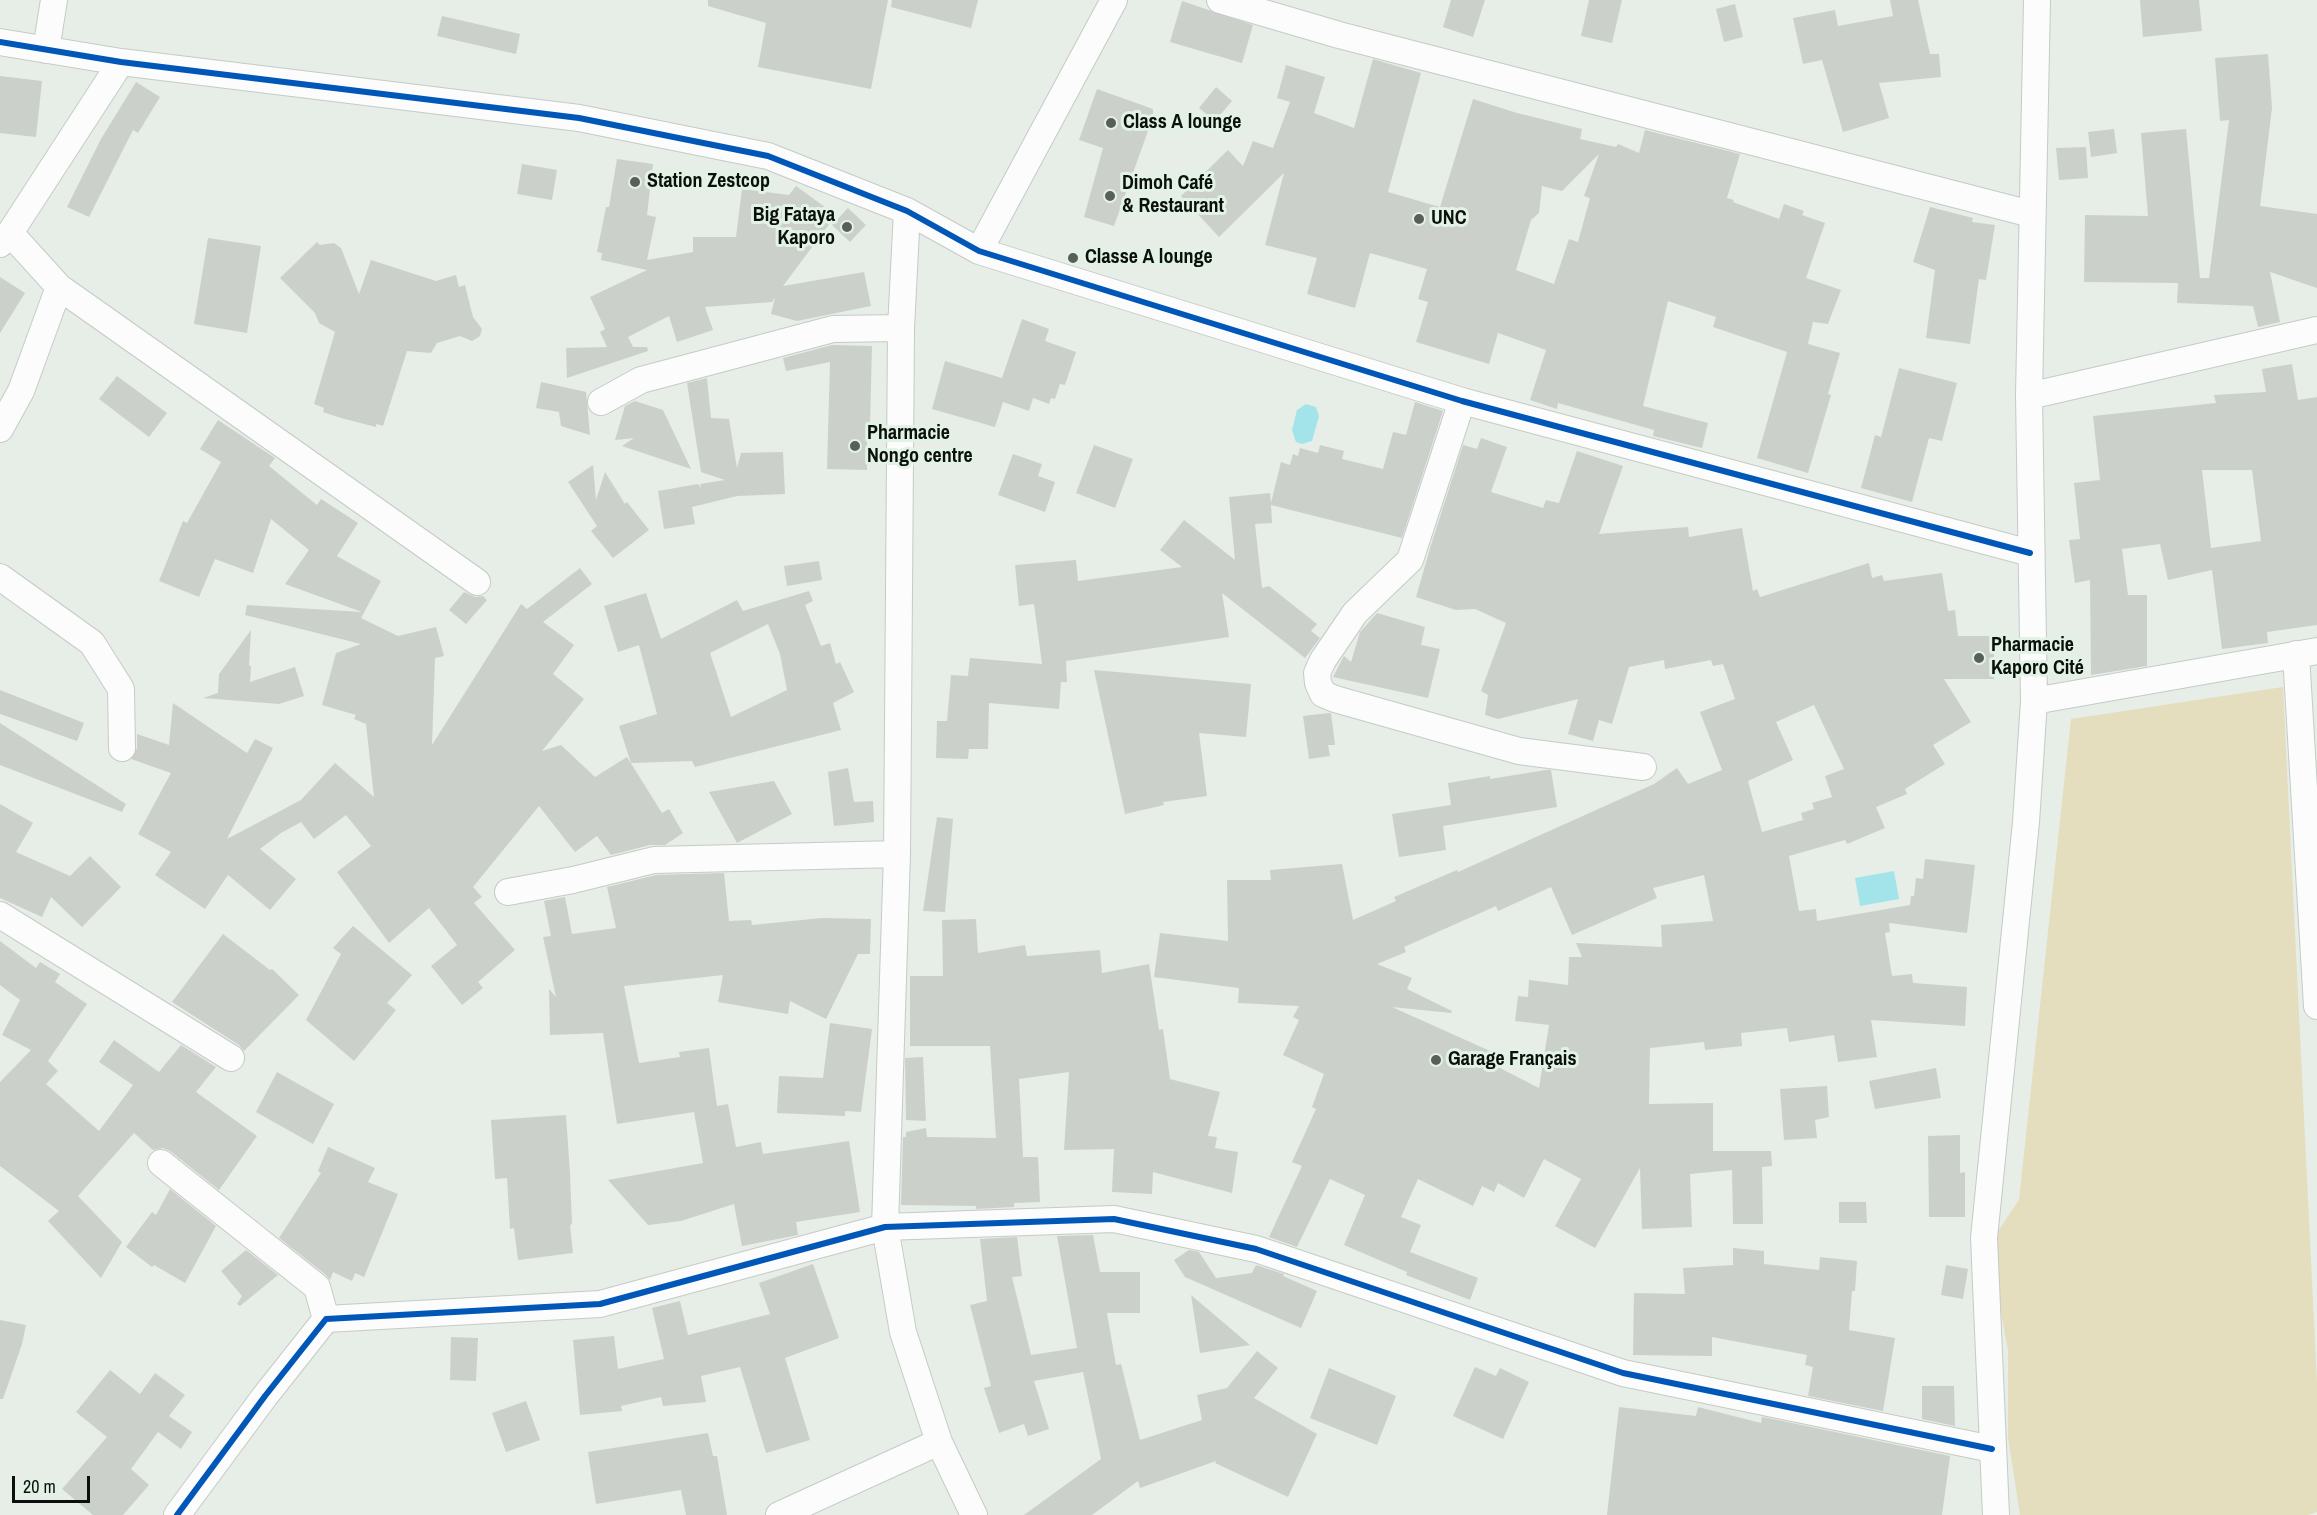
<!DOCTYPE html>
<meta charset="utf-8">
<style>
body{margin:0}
#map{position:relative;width:2317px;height:1515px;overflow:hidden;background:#e6eee7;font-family:"Archivo Narrow",sans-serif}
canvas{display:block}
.scale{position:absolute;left:12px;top:1476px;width:78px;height:27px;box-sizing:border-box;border:3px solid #0b100c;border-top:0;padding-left:8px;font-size:18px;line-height:21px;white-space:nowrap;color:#0b100c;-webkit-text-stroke:4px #e2f2e4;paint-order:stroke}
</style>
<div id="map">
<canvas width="2317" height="1515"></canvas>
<div class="scale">20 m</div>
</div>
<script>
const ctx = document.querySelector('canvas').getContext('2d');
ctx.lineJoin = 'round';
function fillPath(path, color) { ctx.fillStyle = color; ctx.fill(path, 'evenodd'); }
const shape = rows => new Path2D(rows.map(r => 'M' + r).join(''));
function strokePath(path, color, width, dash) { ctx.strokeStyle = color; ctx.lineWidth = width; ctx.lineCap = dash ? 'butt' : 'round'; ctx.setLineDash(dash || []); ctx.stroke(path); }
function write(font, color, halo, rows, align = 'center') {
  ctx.font = font + ' "Archivo Narrow",sans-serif'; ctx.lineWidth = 6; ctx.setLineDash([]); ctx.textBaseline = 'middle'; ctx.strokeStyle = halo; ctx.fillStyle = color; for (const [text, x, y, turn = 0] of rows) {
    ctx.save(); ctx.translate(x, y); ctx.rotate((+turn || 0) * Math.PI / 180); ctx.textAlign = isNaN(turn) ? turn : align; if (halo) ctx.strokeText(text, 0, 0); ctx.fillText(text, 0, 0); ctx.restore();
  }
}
fillPath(shape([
 [2283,687,2317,1384,2317,1512,2308,1515,2020,1515,2008,1437,2008,1350,1992,1266,1992,1240,2019,1200,2071,719]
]), '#e4ddbe');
fillPath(shape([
 [1306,404,1316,407,1319,416,1312,441,1302,444,1296,442,1292,430,1297,410],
 [1894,871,1899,899,1860,906,1855,878]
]), '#a3e4ea');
fillPath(shape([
 [708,0,888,0,871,89,758,67,766,23,708,6],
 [892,0,978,0,971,28,891,7],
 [1451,0,1485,0,1473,37,1443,27],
 [1589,0,1622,0,1612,43,1581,36],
 [1890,0,1918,0,1930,54,1939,54,1941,77,1879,83,1889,118,1843,132,1822,60,1803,64,1793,18,1835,10,1838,26,1893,16],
 [2140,0,2199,0,2202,31,2143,37],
 [1182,1,1253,25,1242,63,1170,42],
 [1735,4,1743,37,1724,42,1716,9],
 [442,16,520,34,516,54,437,36],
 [2268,54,2272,108,2260,206,2317,214,2317,288,2270,272,2280,322,2258,327,2253,306,2177,303,2178,283,2084,282,2085,215,2148,216,2141,133,2186,129,2200,278,2209,278,2229,120,2220,121,2215,58],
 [1373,59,1421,73,1388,192,1440,207,1473,99,1517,113,1582,129,1580,139,1616,147,1618,144,1639,153,1645,130,1740,154,1727,198,1734,200,1733,202,1779,219,1784,204,1804,211,1802,215,1825,223,1806,278,1841,290,1828,324,1813,322,1808,344,1840,353,1828,394,1831,395,1808,473,1757,458,1787,352,1713,327,1716,317,1668,301,1643,406,1708,423,1702,448,1653,436,1654,430,1558,403,1557,409,1530,400,1546,350,1498,333,1489,364,1416,342,1428,302,1418,299,1427,269,1370,253,1355,308,1307,294,1317,258,1265,245,1284,173,1219,237,1181,196,1228,150,1243,166,1253,141,1273,148,1290,102,1277,98,1286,65,1325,77,1314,113,1354,128],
 [1599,154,1584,196,1590,198,1578,242,1569,239,1554,284,1516,270,1531,220,1539,213,1542,186,1562,191],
 [0,76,42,81,36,137,0,133],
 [136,82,160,97,138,133,133,130,89,217,67,207,101,139],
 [1216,87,1232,101,1215,121,1199,108],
 [1097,89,1153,109,1153,117,1114,226,1084,217,1103,148,1079,140],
 [2114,129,2117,153,2091,157,2088,132],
 [2086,147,2088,178,2059,180,2056,148],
 [617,159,653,164,647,215,656,217,647,260,693,252,693,237,736,237,742,189,789,195,796,186,836,215,783,286,864,272,871,306,797,321,771,314,775,297,772,302,705,307,713,330,677,342,669,316,628,337,633,347,647,347,648,351,567,378,566,348,607,347,600,332,605,329,590,297,647,270,601,260,602,253,597,252,606,207,609,207],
 [522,164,557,170,552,200,517,194],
 [1930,207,1973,218,1972,222,1995,225,1986,280,1979,279,1970,344,1926,338,1935,270,1913,262],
 [848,208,866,225,850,242,832,225],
 [208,238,261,246,247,333,194,324],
 [317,242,320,245,334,243,341,248,359,294,371,260,436,281,456,275,459,287,465,285,473,317,482,329,480,336,472,341,460,336,437,343,431,353,407,351,383,426,376,424,376,427,341,418,323,412,324,408,314,404,335,332,319,323,315,313,280,278],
 [0,277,25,293,0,333],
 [1022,319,1049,329,1045,341,1076,352,1065,385,1060,384,1055,399,1051,398,1049,404,1033,398,1029,411,1003,402,995,427,932,409,945,361,1002,378],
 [832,345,872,346,870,426,867,426,867,470,827,469,830,362,786,371,783,358],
 [2292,364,2298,400,2317,397,2317,625,2267,632,2268,643,2222,649,2212,570,2168,580,2160,544,2122,549,2128,595,2147,595,2147,666,2091,675,2090,580,2075,583,2069,540,2080,539,2074,483,2100,480,2093,416,2216,403,2214,395,2266,392,2262,369],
 [2202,470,2252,470,2261,541,2211,548],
 [1899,368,1957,383,1942,441,1929,438,1912,502,1861,488,1875,435,1881,437],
 [117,376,167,413,149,437,99,399],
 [707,378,711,418,729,419,737,468,741,453,783,452,785,494,737,496,692,507,695,524,664,529,658,491,698,484,701,488,700,484,725,480,701,472,687,383],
 [541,382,586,392,590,435,561,426,559,412,536,408],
 [635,401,663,410,691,469,622,446,634,438,615,440,625,406],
 [1415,402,1443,411,1402,538,1271,505,1272,523,1255,524,1262,588,1269,586,1317,624,1311,631,1320,638,1305,658,1222,593,1229,637,1066,661,1067,682,1061,682,1059,709,989,703,988,749,969,749,968,759,936,758,937,721,947,721,951,675,968,676,970,658,1042,664,1034,604,1019,606,1015,565,1076,560,1078,581,1182,567,1160,550,1184,520,1235,560,1229,497,1270,493,1271,503,1281,462,1290,465,1293,454,1298,456,1300,448,1318,453,1320,445,1344,451,1342,459,1383,469,1393,432,1406,435],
 [218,420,275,458,269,466,317,505,321,499,358,523,337,556,381,581,361,618,398,636,436,627,444,656,435,658,432,745,521,604,527,609,580,568,592,584,543,622,574,645,553,674,584,699,542,751,561,745,595,777,627,757,662,813,669,809,683,833,665,845,650,845,611,855,597,836,575,852,539,806,473,887,482,897,474,903,515,950,478,982,483,988,462,1005,431,966,457,945,429,908,389,943,337,872,371,846,346,815,314,839,301,822,281,833,260,849,296,879,270,910,228,875,205,909,155,875,171,852,138,834,171,773,131,759,137,748,137,734,169,745,173,703,247,753,255,739,273,748,227,839,301,800,335,763,374,797,366,724,354,719,356,715,322,705,336,653,361,644,245,615,247,605,362,612,285,584,309,550,271,519,253,573,215,559,199,597,159,581,183,521,187,523,221,462,200,449],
 [1481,438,1507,447,1491,492,1543,508,1546,500,1559,503,1577,451,1623,466,1599,534,1688,527,1689,537,1742,528,1753,591,1757,589,1760,597,1869,563,1872,578,1882,575,1884,581,1942,573,1948,611,1955,610,1958,636,1994,636,1994,679,1944,679,1971,722,1933,745,1945,764,1905,789,1907,794,1876,807,1885,828,1847,844,1845,840,1789,856,1799,911,1816,909,1817,921,1910,905,1911,896,1914,896,1916,878,1923,879,1925,859,1975,865,1967,933,1889,923,1890,932,1885,933,1892,976,1912,974,1913,983,1967,987,1965,1026,1871,1020,1877,1057,1838,1062,1834,1035,1789,1042,1787,1028,1741,1033,1742,1046,1705,1050,1704,1042,1650,1048,1649,1104,1713,1103,1713,1151,1771,1151,1772,1166,1762,1167,1763,1224,1733,1224,1732,1170,1690,1174,1692,1227,1642,1229,1640,1168,1595,1248,1555,1226,1581,1179,1544,1159,1524,1198,1498,1183,1494,1192,1482,1186,1473,1206,1418,1179,1401,1217,1421,1225,1410,1252,1478,1278,1470,1300,1406,1275,1407,1272,1344,1245,1365,1195,1330,1179,1297,1247,1269,1237,1302,1166,1292,1162,1316,1109,1312,1107,1324,1074,1283,1055,1299,1020,1293,1017,1299,1006,1238,1003,1239,988,1154,977,1160,933,1228,941,1227,880,1271,880,1270,870,1342,864,1353,920,1396,901,1394,897,1457,870,1458,872,1654,784,1677,768,1688,784,1722,770,1700,712,1735,699,1723,664,1713,666,1711,660,1665,669,1664,660,1629,667,1612,724,1599,720,1593,741,1568,734,1578,699,1498,719,1485,715,1488,695,1481,691,1506,623,1475,609,1456,610,1416,597,1431,545,1463,445,1477,449],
 [1814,705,1844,769,1825,776,1832,797,1812,803,1814,809,1801,813,1803,820,1762,832,1748,781,1793,760,1776,722],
 [1704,875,1713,921,1661,925,1662,947,1576,943,1582,957,1569,957,1568,985,1529,980,1528,997,1518,996,1515,1021,1549,1025,1539,1088,1494,1065,1499,1055,1392,1007,1451,1013,1452,1011,1407,989,1412,978,1377,964,1406,952,1404,947,1496,906,1498,911,1551,887,1572,935,1657,898,1653,888],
 [1094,445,1133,459,1115,508,1076,493],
 [1013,454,1042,464,1038,476,1055,482,1045,512,998,495],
 [593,465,596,500,605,472,625,504,627,502,649,530,613,558,591,531,597,526,568,482],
 [819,561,822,580,787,586,784,566],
 [809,591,813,601,805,605,821,646,830,643,836,664,840,662,854,692,833,703,841,730,695,767,692,761,631,763,619,726,657,714,639,645,618,652,604,606,646,593,661,639,737,600,743,611],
 [768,624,780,654,787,690,731,717,710,653],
 [464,592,475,597,483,596,487,600,466,624,449,610],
 [1377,613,1425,627,1421,645,1440,649,1428,698,1333,677,1344,656,1351,662,1360,632],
 [251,630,249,666,251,666,250,682,295,667,304,696,279,704,203,698,218,693,219,674],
 [1094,670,1251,684,1246,737,1199,733,1207,796,1163,802,1164,805,1125,814],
 [0,690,84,723,77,741,0,714],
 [1329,713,1331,713,1335,745,1328,745,1330,756,1309,759,1303,716],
 [0,723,126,804,122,812,0,765],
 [848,768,854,802,873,801,874,822,834,826,828,772],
 [1546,770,1551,770,1557,807,1443,826,1446,850,1399,857,1392,814,1451,805,1448,783,1490,776,1490,779],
 [774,781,792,814,737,843,709,792],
 [0,804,33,823,16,852,70,876,90,856,121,887,82,927,51,897,42,917,0,898],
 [937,817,953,819,945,912,923,911],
 [724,873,729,921,751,920,752,925,822,918,871,919,870,954,858,954,826,1019,790,1001,788,1014,718,1002,723,975,624,986,639,1063,680,1057,679,1052,709,1048,717,1106,728,1104,736,1147,761,1142,763,1154,849,1141,860,1212,796,1222,798,1235,742,1246,734,1204,681,1221,648,1225,608,1180,703,1163,694,1112,617,1124,603,1033,550,1035,549,989,556,997,543,937,551,936,544,901,565,897,572,934,616,928,607,887,656,875],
 [976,919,978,953,1025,945,1027,956,1100,950,1102,973,1149,964,1159,1030,1163,1029,1170,1079,1220,1092,1208,1136,1217,1137,1215,1148,1238,1152,1232,1193,1153,1172,1152,1194,1112,1192,1114,1149,1064,1150,1069,1072,1019,1079,1023,1157,1038,1157,1040,1202,1014,1203,1014,1207,976,1209,976,1206,901,1205,903,1137,906,1137,906,1132,926,1128,927,1137,996,1138,990,1046,910,1046,910,976,943,976,942,920],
 [353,926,412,975,387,1003,396,1010,354,1061,306,1020,341,954,333,948],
 [223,934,270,970,272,969,299,995,244,1051,239,1045,172,1002],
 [0,941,36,968,40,962,60,974,55,982,87,1004,48,1061,58,1071,46,1084,99,1131,133,1085,99,1062,114,1040,159,1072,181,1045,216,1067,196,1092,257,1136,219,1190,170,1151,163,1148,153,1150,134,1133,78,1196,122,1242,101,1278,48,1221,59,1211,0,1166,0,1082,31,1050,2,1035,20,1000,0,985],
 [830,1023,872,1029,861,1112,845,1111,845,1116,777,1113,779,1076,823,1078],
 [923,1057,926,1121,906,1120,905,1058],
 [1936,1068,1941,1098,1875,1109,1869,1081],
 [277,1072,334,1104,313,1144,256,1112],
 [1827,1086,1829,1117,1815,1120,1817,1138,1784,1140,1780,1089],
 [566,1115,570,1174,572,1224,570,1225,573,1253,518,1260,514,1228,510,1229,507,1178,495,1179,491,1120],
 [1960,1135,1960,1173,1965,1172,1965,1217,1929,1217,1928,1136],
 [328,1147,375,1168,368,1182,398,1194,364,1277,355,1273,352,1281,333,1272,330,1280,326,1275,279,1238,321,1173,318,1171],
 [170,1189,216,1226,185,1283,154,1265,152,1267,126,1247,152,1212,156,1215],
 [1839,1202,1866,1202,1867,1223,1839,1223],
 [1093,1235,1100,1272,1140,1272,1140,1313,1107,1313,1116,1365,1121,1364,1140,1440,1202,1420,1197,1395,1227,1388,1257,1351,1278,1368,1254,1398,1317,1434,1288,1497,1215,1463,1216,1461,1140,1488,1138,1481,1092,1515,1024,1515,1101,1459,1083,1372,1034,1381,1049,1429,1028,1436,1024,1424,999,1433,984,1388,991,1386,970,1305,987,1301,980,1239,1017,1237,1022,1276,1012,1277,1031,1355,1077,1348,1057,1236],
 [1733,1248,1764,1251,1764,1264,1819,1270,1820,1257,1857,1261,1855,1291,1852,1291,1849,1330,1895,1338,1883,1411,1808,1396,1813,1367,1805,1365,1807,1355,1712,1337,1712,1356,1633,1355,1634,1293,1685,1294,1683,1268,1733,1265],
 [246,1250,278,1275,240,1306,237,1304,242,1296,221,1271],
 [1189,1250,1199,1252,1216,1278,1252,1273,1256,1265,1284,1274,1283,1276,1317,1291,1301,1328,1185,1277,1174,1260],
 [813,1264,839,1338,785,1358,810,1440,766,1453,740,1367,701,1376,706,1402,663,1406,661,1397,621,1406,622,1411,580,1415,573,1340,614,1336,618,1369,664,1359,652,1308,680,1301,688,1335,770,1314,759,1283],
 [1946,1265,1968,1269,1963,1299,1941,1295],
 [1191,1295,1250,1345,1200,1353],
 [0,1320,26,1325,22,1344,3,1399,0,1399],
 [451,1337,478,1338,476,1381,450,1380],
 [1475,1367,1496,1376,1500,1368,1529,1382,1503,1439,1453,1416],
 [1329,1368,1396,1396,1377,1445,1310,1418],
 [110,1370,140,1394,155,1373,185,1395,169,1416,192,1432,181,1449,158,1432,131,1469,149,1485,123,1515,93,1515,62,1489,107,1437,76,1412],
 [1922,1386,1954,1386,1955,1426,1922,1419],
 [526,1401,540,1440,506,1452,492,1413],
 [1619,1407,1696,1416,1698,1407,1761,1423,1762,1417,1768,1418,1950,1456,1942,1515,1607,1515],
 [708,1433,713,1456,717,1456,727,1515,686,1515,681,1490,596,1504,588,1452]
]), '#ccd0ca');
const minor = shape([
 [1220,0,1339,35,2031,214],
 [0,42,121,62,579,118,768,156,907,211,979,251,1462,401,2030,553],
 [46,50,54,0],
 [907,211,901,328,897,854,885,1227,903,1332,939,1442,974,1515],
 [0,244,10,233,121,62],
 [979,251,1114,0],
 [59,287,477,582],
 [2029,396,2317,330],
 [1462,401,1410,560,1355,613,1323,660,1317,673,1318,683,1323,694,1335,699,1519,751,1643,767],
 [601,402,641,380,833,329,901,328],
 [0,429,21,391,59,287,10,233],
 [0,577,92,643,121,689,122,748],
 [2296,654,2317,1006],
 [2034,701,2317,651],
 [508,892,573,880,654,860,897,854],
 [0,915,231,1058],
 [161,1163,317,1287,326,1319],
 [177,1515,265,1396,326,1319,600,1304,885,1227,1114,1219,1256,1249,1623,1373,1992,1449],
 [779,1515,939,1442],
 [1996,1515,1984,1238,2026,822,2034,701,2029,396,2037,0]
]);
strokePath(minor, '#c5cbc6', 28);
strokePath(minor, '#fbfcfb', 26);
strokePath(shape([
 [0,42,121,62,579,118,768,156,907,211,979,251,1462,401,2030,553],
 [177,1515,265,1396,326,1319,600,1304,885,1227,1114,1219,1256,1249,1623,1373,1992,1449]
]), '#0057b8', 6);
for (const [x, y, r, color] of [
 [1111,123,6,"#585e59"],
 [635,182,6,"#585e59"],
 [1110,196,6,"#585e59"],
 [1419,219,6,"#585e59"],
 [847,227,6,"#585e59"],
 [1073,258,6,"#585e59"],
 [855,446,6,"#585e59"],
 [1979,658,6,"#585e59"],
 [1436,1060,6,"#585e59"]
]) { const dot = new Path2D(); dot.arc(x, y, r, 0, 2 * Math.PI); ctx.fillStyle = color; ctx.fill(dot); strokePath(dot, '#e2f2e4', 2); }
write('bold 20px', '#0b100c', '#e2f2e4', [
 ["Class A lounge",1123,123],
 ["Station Zestcop",647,182],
 ["Dimoh Café",1122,184],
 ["& Restaurant",1122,207],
 ["Big Fataya",835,216,"right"],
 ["Kaporo",835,239,"right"],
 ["UNC",1431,219],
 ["Classe A lounge",1085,258],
 ["Pharmacie",867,434],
 ["Nongo centre",867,457],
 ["Pharmacie",1991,646],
 ["Kaporo Cité",1991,669],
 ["Garage Français",1448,1060]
], 'left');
</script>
